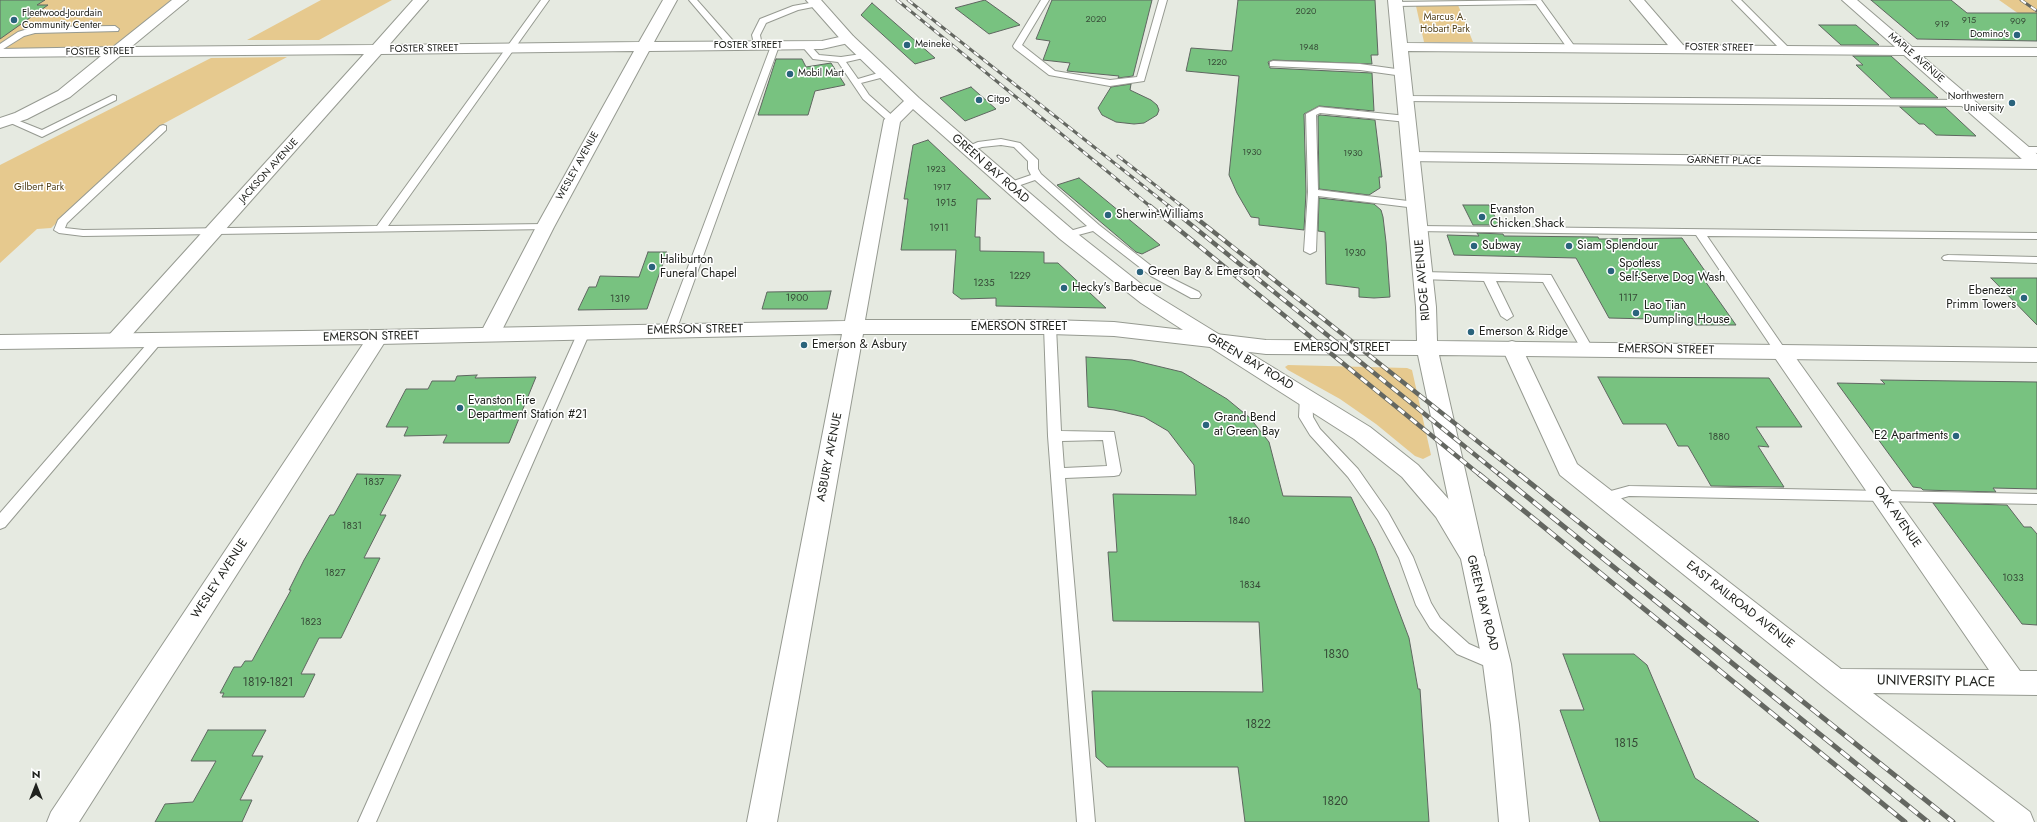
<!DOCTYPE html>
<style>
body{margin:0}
#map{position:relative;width:2037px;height:822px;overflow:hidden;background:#e6eae1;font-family:Jost,sans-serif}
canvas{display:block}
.north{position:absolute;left:16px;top:766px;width:40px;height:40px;-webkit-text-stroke:3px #fff;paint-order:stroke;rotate:0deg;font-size:11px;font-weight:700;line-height:16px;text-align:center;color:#20221e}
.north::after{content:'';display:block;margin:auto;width:14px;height:18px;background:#20221e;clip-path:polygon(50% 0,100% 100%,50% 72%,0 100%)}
</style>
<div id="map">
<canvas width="2037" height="822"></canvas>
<div class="north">N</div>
</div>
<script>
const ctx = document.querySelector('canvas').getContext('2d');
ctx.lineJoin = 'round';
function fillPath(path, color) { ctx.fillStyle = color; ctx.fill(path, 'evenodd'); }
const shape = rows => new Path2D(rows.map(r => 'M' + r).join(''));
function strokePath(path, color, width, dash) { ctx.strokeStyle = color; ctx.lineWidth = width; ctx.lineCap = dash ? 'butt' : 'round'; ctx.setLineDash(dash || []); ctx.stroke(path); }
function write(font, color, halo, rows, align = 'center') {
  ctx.font = font + ' Jost,sans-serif'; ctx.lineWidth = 3; ctx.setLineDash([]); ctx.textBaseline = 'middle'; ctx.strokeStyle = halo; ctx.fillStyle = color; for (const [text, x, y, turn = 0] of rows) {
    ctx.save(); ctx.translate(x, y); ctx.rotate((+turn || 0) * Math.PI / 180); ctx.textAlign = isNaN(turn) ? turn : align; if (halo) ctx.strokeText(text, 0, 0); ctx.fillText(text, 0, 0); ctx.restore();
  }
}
fillPath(shape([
 [0,0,171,0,112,48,0,49],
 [321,0,392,0,319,40,247,40],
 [1999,0,2037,0,2037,27,2019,14],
 [1458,5,1473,42,1424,42,1416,6],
 [287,57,163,124,51,228,37,229,0,263,0,165,211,58],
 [1288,365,1407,368,1412,370,1431,455,1423,459,1415,456,1376,424,1340,399,1288,370,1285,367]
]), '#e6c98e');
const building = shape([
 [0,0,45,0,37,5,48,5,0,39,0,0],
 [985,0,1020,25,989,34,955,8,985,0],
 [1052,0,1152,0,1133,76,1118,78,1119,76,1067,71,1070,63,1043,60,1050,41,1036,39,1052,0],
 [1238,0,1375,0,1378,55,1371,55,1372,64,1273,60,1268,62,1270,68,1372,73,1374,111,1319,106,1304,114,1306,192,1304,230,1259,225,1259,218,1251,217,1237,193,1229,175,1239,76,1186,71,1191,48,1232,51,1238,0],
 [1871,0,1951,0,1967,13,2037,13,2037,41,1917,39,1871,0],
 [872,3,935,58,915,64,861,15,872,3],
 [1819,25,1856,25,1879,45,1841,45,1819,25],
 [1853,56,1891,56,1938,98,1891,98,1856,65,1863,65,1853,56],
 [776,59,802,59,806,67,831,63,845,85,815,91,808,115,758,115,776,59],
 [1131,84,1130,90,1151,100,1157,105,1159,110,1157,115,1144,123,1134,124,1116,122,1102,115,1098,108,1111,87,1131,84],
 [971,87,996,109,965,121,940,98,971,87],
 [1900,107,1945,107,1976,136,1936,135,1924,124,1919,124,1900,107],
 [1320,115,1375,120,1382,177,1379,177,1380,188,1369,195,1319,189,1318,116,1320,115],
 [928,140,991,199,977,199,975,237,980,237,980,251,1044,252,1044,263,1058,263,1106,308,996,306,996,298,961,299,953,293,956,250,901,250,908,199,904,199,913,145,928,140],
 [1079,178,1160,245,1142,254,1136,252,1057,185,1079,178],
 [1319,198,1374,204,1381,210,1383,217,1386,242,1390,297,1374,298,1359,297,1359,288,1326,284,1325,232,1318,231,1319,198],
 [1463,205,1489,205,1499,225,1473,225,1463,205],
 [1477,233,1503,234,1504,236,1598,237,1599,239,1682,238,1712,281,1705,281,1736,325,1696,325,1692,320,1609,318,1576,258,1454,255,1447,235,1479,236,1477,233],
 [648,252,667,252,647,309,578,310,589,287,596,287,600,276,639,277,648,252],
 [1991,278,2037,278,2037,325,1991,278],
 [831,291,827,309,762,309,767,292,831,291],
 [1086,357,1132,360,1182,372,1227,399,1250,418,1269,442,1283,496,1351,497,1375,548,1409,638,1418,689,1420,689,1429,822,1245,822,1238,767,1107,767,1096,757,1092,691,1263,692,1259,622,1113,621,1108,552,1117,552,1113,494,1196,495,1194,465,1168,431,1144,417,1114,410,1088,407,1086,357],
 [477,375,475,378,536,377,509,443,443,443,447,435,404,436,408,427,386,427,406,389,428,389,432,381,455,381,457,376,477,375],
 [1598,377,1769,378,1802,427,1756,427,1769,447,1758,446,1784,487,1711,486,1688,446,1678,446,1666,424,1623,424,1598,377],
 [1881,380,2037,382,2037,489,1993,488,1996,492,1923,490,1921,488,1913,487,1837,383,1885,384,1881,380],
 [357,474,401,475,380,515,386,515,364,558,380,558,341,638,319,638,301,674,315,674,304,697,222,697,224,693,220,693,234,667,241,667,245,661,252,661,291,590,289,590,304,560,330,515,334,515,357,474],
 [1933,503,2007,505,2024,527,2031,527,2037,534,2037,625,2022,624,1933,503],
 [1563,654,1634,654,1647,665,1695,778,1759,822,1600,822,1560,710,1584,710,1563,654],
 [208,730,266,730,252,756,263,756,240,800,252,800,242,822,155,822,165,804,193,802,216,761,191,761,208,730]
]);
fillPath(building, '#78c280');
strokePath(building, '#5f6660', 1);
const service = shape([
 [541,0,549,0,388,226,545,224,549,225,550,227,549,229,83,236,59,233,54,230,58,220,160,126,163,125,166,126,166,130,67,223,65,228,83,230,377,226,541,0],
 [689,0,697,0,736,44,736,48,730,48,689,0],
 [1041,0,1049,0,1022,45,1055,71,1110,80,1137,77,1159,0,1167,0,1144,81,1110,86,1049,75,1014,48,1013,46,1041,0],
 [1541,0,1575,47,1574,49,1568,49,1536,4,1396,6,1392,4,1396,2,1541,0],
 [1732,0,1741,0,1788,47,1788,51,1782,51,1732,0],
 [815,2,819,4,818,6,798,10,766,23,760,35,762,46,758,49,755,48,752,35,760,19,793,6,815,2],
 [115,26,119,29,118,31,35,33,24,36,0,51,0,44,18,32,34,27,115,26],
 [805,42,808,43,819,55,841,57,868,53,868,57,846,62,858,79,885,71,888,72,888,76,861,83,869,95,895,118,895,122,889,122,863,99,838,62,813,59,801,45,805,42],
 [775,43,779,46,676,331,674,334,666,334,664,331,771,46,775,43],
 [1273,61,1360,64,1403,70,1408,73,1403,76,1360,70,1270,66,1270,62,1273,61],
 [113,95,116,96,116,100,42,137,4,120,6,118,12,118,42,130,113,95],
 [1405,96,1967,100,1972,103,1967,106,1402,101,1402,97,1405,96],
 [1319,107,1407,116,1412,119,1407,122,1320,113,1316,115,1318,190,1416,202,1421,205,1416,208,1318,196,1316,251,1310,254,1304,251,1308,192,1306,114,1319,107],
 [1001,139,1020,143,1038,160,1038,169,1041,174,1099,225,1159,272,1199,292,1201,295,1199,298,1191,298,1151,276,1093,231,1067,238,1063,237,1062,235,1063,233,1087,226,1035,180,1009,189,1004,186,1005,184,1031,175,1028,169,1028,161,1014,147,1001,145,982,147,967,152,962,149,978,142,1001,139],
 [2022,147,2037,147,2037,153,2018,152,2017,150,2022,147],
 [1419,226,2037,233,2037,239,1707,236,1787,352,1781,356,1777,355,1696,235,1415,231,1414,229,1419,226],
 [1948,255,2037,257,2037,263,1944,260,1942,258,1944,256,1948,255],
 [1423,272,1551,275,1593,349,1587,353,1583,352,1543,282,1496,281,1513,316,1507,320,1501,316,1484,281,1419,279,1417,276,1419,273,1423,272],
 [1050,323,1056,327,1061,431,1114,432,1121,471,1119,475,1114,476,1065,478,1095,822,1077,822,1048,436,1044,327,1050,323],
 [1103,440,1107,466,1064,468,1062,441,1103,440],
 [584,328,590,332,376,822,358,822,578,332,584,328],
 [157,336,161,337,163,340,161,343,5,527,0,529,0,513,153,337,157,336],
 [1306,392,1311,393,1312,396,1313,417,1320,429,1358,469,1388,512,1413,557,1431,603,1440,618,1469,644,1503,659,1505,664,1503,669,1497,671,1457,654,1430,628,1416,605,1399,558,1378,520,1348,477,1310,435,1299,417,1300,396,1301,393,1306,392],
 [1629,486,2037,494,2037,504,1629,496,1605,503,1600,502,1598,498,1600,494,1629,486]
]);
const minor = shape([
 [172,0,188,0,131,47,373,45,413,0,428,0,389,45,639,42,663,0,677,0,654,42,822,41,848,35,853,36,855,39,853,42,822,49,649,51,554,227,500,334,497,339,490,341,483,339,480,334,536,227,634,51,381,54,123,345,116,347,109,345,106,340,109,335,364,54,120,56,70,97,27,119,0,128,0,118,15,113,58,91,101,56,0,57,0,49,113,47,172,0],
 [1630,0,1644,0,1683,45,1685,48,1683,51,1673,51,1630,0],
 [1842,0,1857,0,1912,47,1914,50,1912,53,1902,53,1842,0],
 [1411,152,2037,159,2037,169,1405,161,1403,157,1405,153,1411,152],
 [378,330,385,332,388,337,79,822,47,822,51,812,371,332,378,330],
 [1512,341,1519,343,1522,348,1577,464,1841,669,1989,670,1771,352,1774,347,1781,345,1788,347,2020,671,2037,671,2037,695,1873,693,2030,812,2034,822,1995,822,1826,689,1560,475,1502,348,1505,343,1512,341]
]);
const tertiary = shape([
 [1388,0,1402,0,1407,43,2037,48,2037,56,1922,56,2037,154,2037,168,2031,167,1904,55,1408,51,1436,307,1437,341,2037,348,2037,362,1439,355,1484,554,1481,561,1472,564,1463,561,1460,554,1418,355,1266,354,1216,348,1209,346,1206,341,1209,336,1216,334,1266,340,1417,341,1416,307,1388,0]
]);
const secondary = shape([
 [806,0,821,0,853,36,919,98,1074,231,1155,295,1370,427,1418,465,1452,503,1485,557,1511,664,1519,725,1529,822,1499,822,1491,725,1483,664,1461,559,1436,517,1402,477,1354,439,1210,347,1114,336,1050,334,863,334,777,822,747,822,842,334,378,344,0,349,0,335,378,330,845,321,884,120,904,101,843,42,806,0],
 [913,109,1060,239,1141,303,1183,330,1114,322,1050,320,865,320,900,122,913,109]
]);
strokePath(service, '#969a91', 2);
strokePath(minor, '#969a91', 2);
strokePath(tertiary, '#969a91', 2);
strokePath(secondary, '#969a91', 2);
fillPath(service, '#fff');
fillPath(minor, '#fff');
fillPath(tertiary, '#fff');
fillPath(secondary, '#fff');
const railFar2 = shape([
 [897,0,1151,207],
 [908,0,1170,207],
 [2021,0,2037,11],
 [1118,156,1183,207]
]);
const railFar1 = shape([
 [1150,206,1480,475],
 [1168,206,1500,475],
 [1181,206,1520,475]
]);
const rail = shape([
 [1479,474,1905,822],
 [1499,474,1928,822],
 [1519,474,1953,822]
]);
strokePath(railFar2, '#646761', 3);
strokePath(railFar1, '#646761', 4.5);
strokePath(rail, '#646761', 5);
strokePath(railFar2, '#fff', 2, [6]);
strokePath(railFar1, '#fff', 3, [8]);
strokePath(rail, '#fff', 3.5, [11]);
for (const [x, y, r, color] of [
 [14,20,4,"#2a637c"],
 [2017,35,4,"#2a637c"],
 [907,45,4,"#2a637c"],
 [790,74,4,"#2a637c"],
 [979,100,4,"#2a637c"],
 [2012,103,4,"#2a637c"],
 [1108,215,4,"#2a637c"],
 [1482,217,4,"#2a637c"],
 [1474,246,4,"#2a637c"],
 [1569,246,4,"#2a637c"],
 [652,267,4,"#2a637c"],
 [1611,271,4,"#2a637c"],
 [1140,272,4,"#2a637c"],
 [1064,288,4,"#2a637c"],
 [2024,298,4,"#2a637c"],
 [1636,313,4,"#2a637c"],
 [1471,332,4,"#2a637c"],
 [804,345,4,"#2a637c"],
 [460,408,4,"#2a637c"],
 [1206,425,4,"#2a637c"],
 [1956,436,4,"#2a637c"]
]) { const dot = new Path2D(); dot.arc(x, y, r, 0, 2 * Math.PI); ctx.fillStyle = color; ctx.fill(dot); strokePath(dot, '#fff', 1.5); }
write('9px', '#364a36', null, [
 ["2020",1306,12],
 ["2020",1096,20],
 ["915",1969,21],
 ["909",2018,22],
 ["919",1942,25],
 ["1948",1309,48],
 ["1220",1217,63],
 ["1930",1252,153],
 ["1930",1353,154],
 ["1923",936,170],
 ["1917",942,188]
]);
write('10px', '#20221e', '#fff', [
 ["Fleetwood-Jourdain",22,14],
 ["Community Center",22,26],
 ["Domino's",2009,35,"right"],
 ["Meineke",915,45],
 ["Mobil Mart",798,74],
 ["Northwestern",2004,97,"right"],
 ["University",2004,109,"right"],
 ["Citgo",987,100]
], 'left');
write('10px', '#503f18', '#fff', [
 ["Marcus A.",1445,18],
 ["Hobart Park",1445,30],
 ["Gilbert Park",39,188]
]);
write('10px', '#20221e', '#fff', [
 ["FOSTER STREET",748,46],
 ["FOSTER STREET",1719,48,1],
 ["FOSTER STREET",424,49,-1],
 ["FOSTER STREET",100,52,-1],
 ["MAPLE AVENUE",1916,58,41],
 ["GARNETT PLACE",1724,161,1],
 ["WESLEY AVENUE",578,166,-61],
 ["JACKSON AVENUE",269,171,-48]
]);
write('10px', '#364a36', null, [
 ["1915",946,204],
 ["1911",939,229],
 ["1930",1355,254],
 ["1229",1020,277],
 ["1235",984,284],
 ["1900",797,299],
 ["1117",1628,299],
 ["1319",620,300],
 ["1880",1719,438],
 ["1837",374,483],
 ["1840",1239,522],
 ["1831",352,527],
 ["1827",335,574],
 ["1033",2013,579],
 ["1834",1250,586],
 ["1823",311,623]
]);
write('12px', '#20221e', '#fff', [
 ["GREEN BAY ROAD",990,169,41],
 ["RIDGE AVENUE",1423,280,-95],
 ["EMERSON STREET",1019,327],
 ["EMERSON STREET",695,330,-1],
 ["EMERSON STREET",371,337,-1],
 ["EMERSON STREET",1342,348],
 ["EMERSON STREET",1666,350,1],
 ["GREEN BAY ROAD",1250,362,31],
 ["ASBURY AVENUE",830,457,-79],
 ["OAK AVENUE",1897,517,55],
 ["WESLEY AVENUE",220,579,-57],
 ["GREEN BAY ROAD",1482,603,76],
 ["EAST RAILROAD AVENUE",1740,605,38]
]);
write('12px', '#20221e', '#fff', [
 ["Evanston",1490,210],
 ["Chicken Shack",1490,224],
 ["Sherwin-Williams",1116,215],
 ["Subway",1482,246],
 ["Siam Splendour",1577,246],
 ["Haliburton",660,260],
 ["Funeral Chapel",660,274],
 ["Spotless",1619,264],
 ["Self-Serve Dog Wash",1619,278],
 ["Green Bay & Emerson",1148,272],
 ["Hecky's Barbecue",1072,288],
 ["Ebenezer",2016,291,"right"],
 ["Primm Towers",2016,305,"right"],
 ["Lao Tian",1644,306],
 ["Dumpling House",1644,320],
 ["Emerson & Ridge",1479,332],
 ["Emerson & Asbury",812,345],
 ["Evanston Fire",468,401],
 ["Department Station #21",468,415],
 ["Grand Bend",1214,418],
 ["at Green Bay",1214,432],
 ["E2 Apartments",1948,436,"right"]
], 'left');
write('12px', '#364a36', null, [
 ["1830",1336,655],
 ["1819-1821",268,683],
 ["1822",1258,725],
 ["1815",1626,744],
 ["1820",1335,802]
]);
write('14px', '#20221e', '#fff', [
 ["UNIVERSITY PLACE",1936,682,1]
]);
</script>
